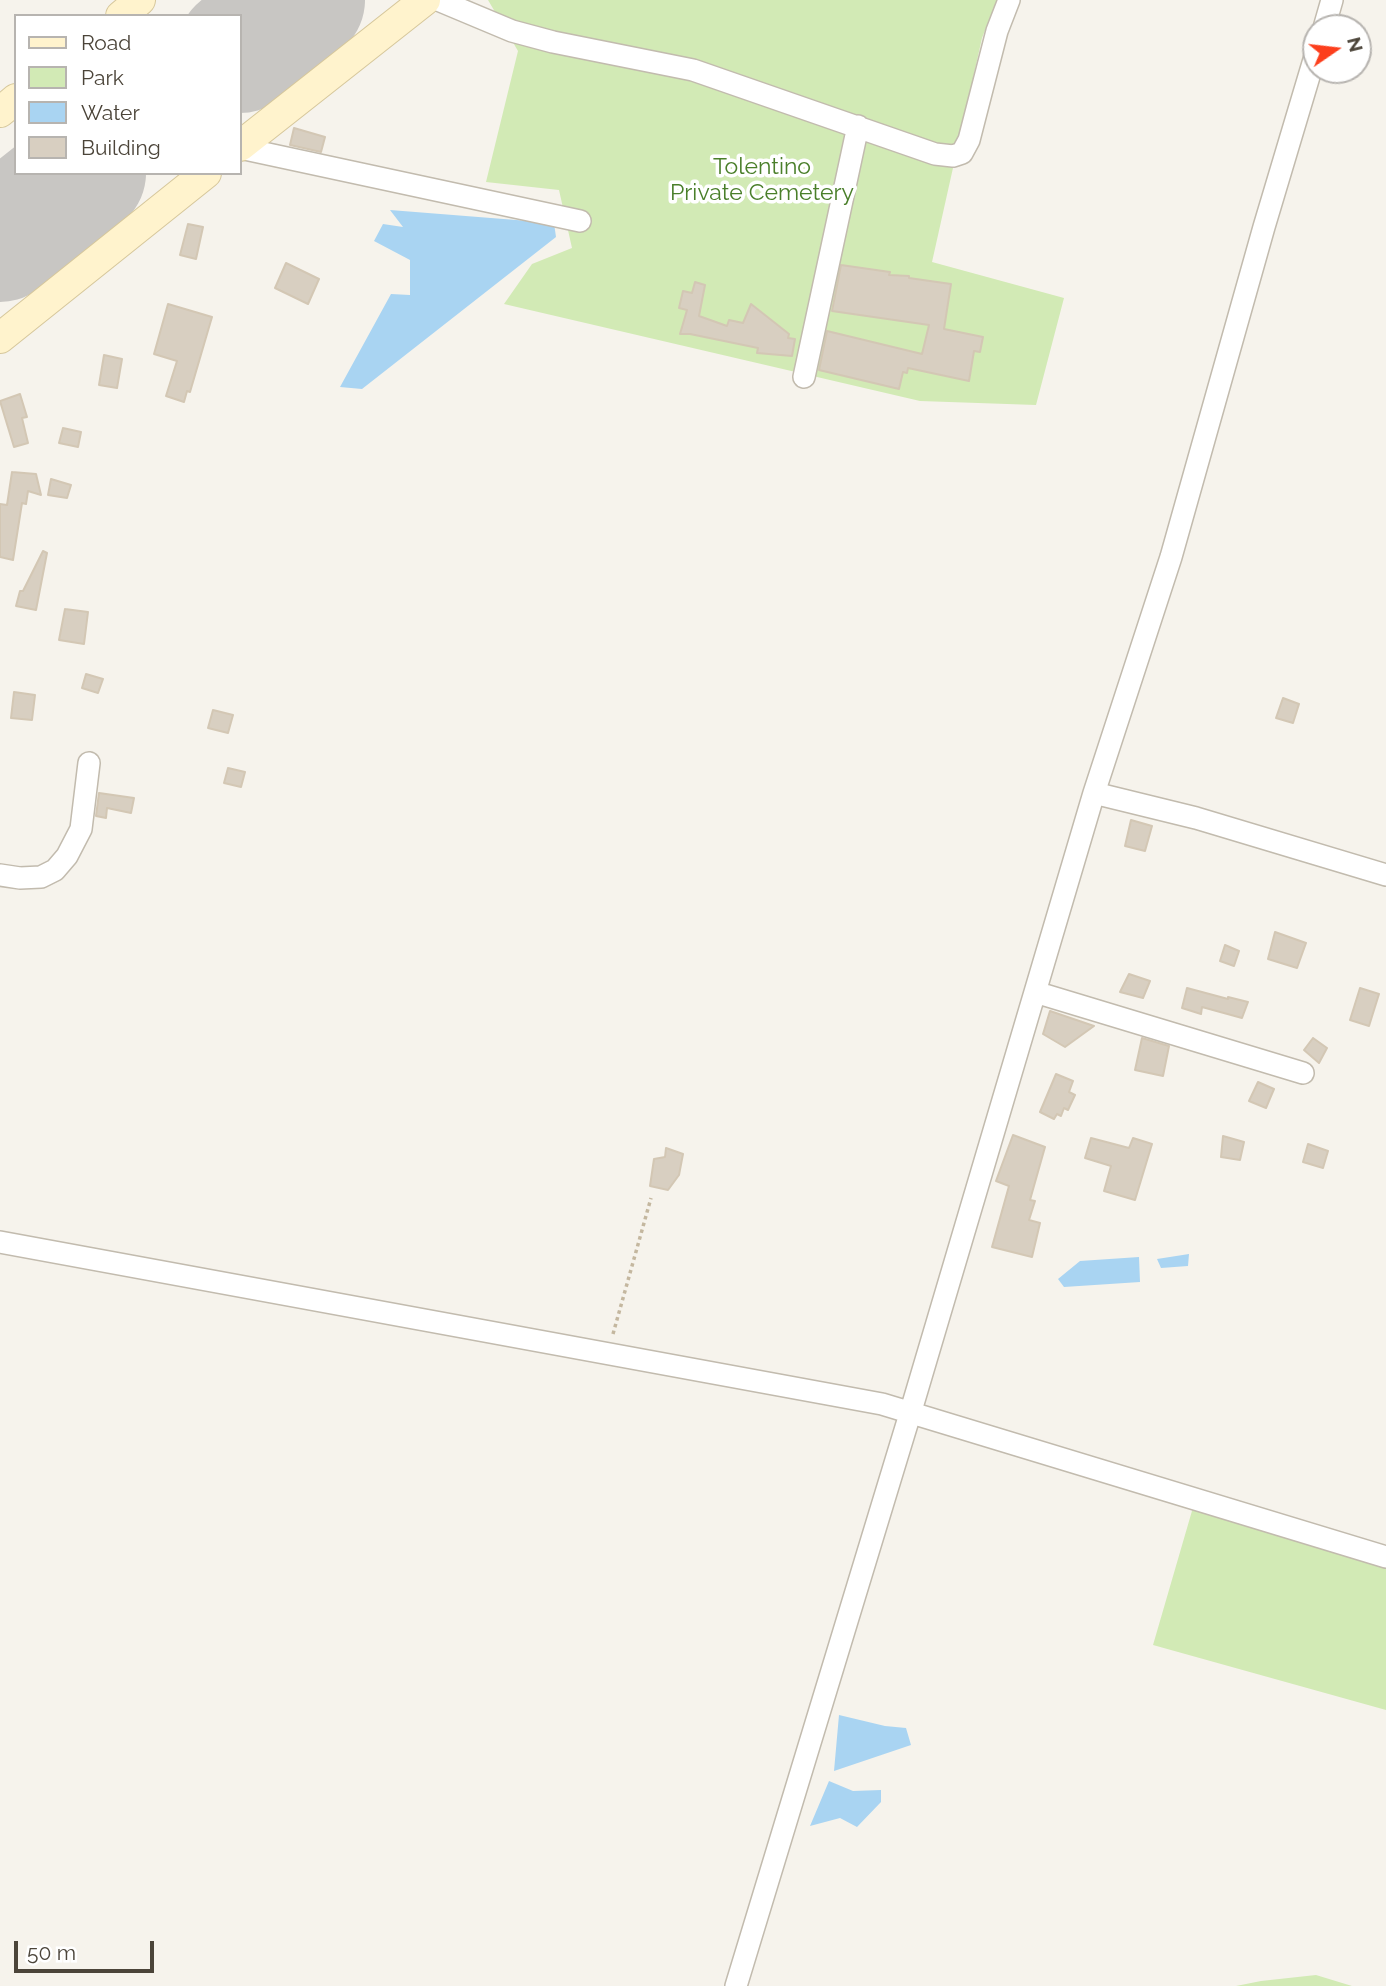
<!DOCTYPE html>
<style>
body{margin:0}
#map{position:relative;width:1386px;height:1986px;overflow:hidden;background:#f6f3ec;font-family:Raleway,sans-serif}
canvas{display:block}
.legend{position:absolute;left:14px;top:14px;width:228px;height:161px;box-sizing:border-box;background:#fff;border:2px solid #b7b4b0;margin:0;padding:9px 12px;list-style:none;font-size:21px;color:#4b4439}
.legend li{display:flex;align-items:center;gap:14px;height:35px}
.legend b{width:35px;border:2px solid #b7b4b0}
.north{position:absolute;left:1302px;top:14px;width:70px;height:70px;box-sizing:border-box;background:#fff;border:2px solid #b7b4b0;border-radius:50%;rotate:76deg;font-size:19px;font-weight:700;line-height:28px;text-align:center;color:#4b4439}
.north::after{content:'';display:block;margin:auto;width:24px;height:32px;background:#fc3f1d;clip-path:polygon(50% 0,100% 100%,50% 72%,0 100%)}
.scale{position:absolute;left:14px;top:1941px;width:140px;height:32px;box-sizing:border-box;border:4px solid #4b4439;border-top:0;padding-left:9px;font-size:21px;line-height:24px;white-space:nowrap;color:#4b4439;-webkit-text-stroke:5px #fff;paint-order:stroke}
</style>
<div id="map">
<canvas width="1386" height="1986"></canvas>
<ul class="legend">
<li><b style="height:9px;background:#fff3cd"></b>Road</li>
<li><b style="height:19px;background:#d2eab5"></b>Park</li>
<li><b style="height:19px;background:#a9d4f2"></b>Water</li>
<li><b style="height:19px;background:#d8cfc1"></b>Building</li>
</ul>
<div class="north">N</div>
<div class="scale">50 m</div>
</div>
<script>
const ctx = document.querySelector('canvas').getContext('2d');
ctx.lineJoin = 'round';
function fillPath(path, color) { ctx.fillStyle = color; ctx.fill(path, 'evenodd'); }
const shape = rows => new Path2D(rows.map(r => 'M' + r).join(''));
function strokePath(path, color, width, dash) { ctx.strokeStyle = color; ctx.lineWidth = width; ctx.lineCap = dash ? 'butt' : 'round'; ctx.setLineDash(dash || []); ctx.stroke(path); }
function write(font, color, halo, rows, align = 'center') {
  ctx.font = font + ' Raleway,sans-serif'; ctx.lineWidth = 7; ctx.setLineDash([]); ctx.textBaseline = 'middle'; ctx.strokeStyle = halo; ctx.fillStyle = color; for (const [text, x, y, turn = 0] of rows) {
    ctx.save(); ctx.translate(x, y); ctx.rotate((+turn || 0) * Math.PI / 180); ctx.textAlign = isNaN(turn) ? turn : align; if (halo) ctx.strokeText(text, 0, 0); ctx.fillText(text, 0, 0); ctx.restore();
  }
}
fillPath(shape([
 [488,0,997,0,982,38,932,262,1064,298,1036,405,920,401,504,304,532,264,572,248,559,190,486,182,518,51],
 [1194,1504,1386,1563,1386,1710,1153,1645],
 [1316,1975,1352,1986,1236,1986,1261,1981]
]), '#d2eab5');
fillPath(shape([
 [390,210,554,223,556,237,362,389,340,387,391,294,410,295,410,260,374,241,383,224,403,227],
 [1189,1254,1188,1266,1161,1268,1157,1259],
 [1139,1257,1140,1282,1064,1287,1058,1279,1080,1261],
 [839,1715,885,1726,906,1728,911,1745,834,1771],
 [829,1781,853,1791,881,1790,881,1802,857,1827,840,1818,810,1826]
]), '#a9d4f2');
strokePath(shape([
 [240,50,302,0],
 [0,239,83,173]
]), '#c8c6c3', 126);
const building = shape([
 [294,128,325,137,321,152,290,145,294,128],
 [188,224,203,227,196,259,180,255,188,224],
 [286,263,319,279,308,304,275,288,286,263],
 [841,265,890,272,889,275,909,276,909,278,951,284,944,329,983,337,980,352,974,351,969,381,908,368,907,373,903,372,899,389,819,370,827,331,922,354,929,325,832,311,841,265],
 [695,282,705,285,699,316,727,326,729,320,743,323,751,304,789,334,788,338,795,339,792,356,757,353,758,348,690,334,680,334,687,310,679,308,683,291,692,293,695,282],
 [168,304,212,317,190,392,187,391,184,402,166,396,177,361,154,354,168,304],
 [104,355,122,359,117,388,99,385,104,355],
 [20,394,27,417,22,418,28,443,14,447,0,401,20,394],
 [63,428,81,432,78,447,59,443,63,428],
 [12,472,36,474,41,495,28,491,26,504,22,503,13,560,0,557,0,504,7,505,12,472],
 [51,479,71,485,67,498,48,495,51,479],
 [43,551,47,553,36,610,16,606,20,591,23,591,43,551],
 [65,609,88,612,84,644,59,640,65,609],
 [86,674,103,679,98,693,82,688,86,674],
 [14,692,35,695,32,720,11,718,14,692],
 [1283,698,1299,704,1293,723,1276,718,1283,698],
 [213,710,233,715,228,733,208,728,213,710],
 [228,768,245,772,241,787,224,783,228,768],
 [99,793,134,798,131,813,107,808,106,818,96,816,99,793],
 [1131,820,1152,826,1145,851,1125,846,1131,820],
 [1275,932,1306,943,1297,968,1268,959,1275,932],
 [1225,945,1239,951,1234,966,1220,961,1225,945],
 [1129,974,1150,981,1143,998,1120,992,1129,974],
 [1187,988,1228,999,1228,997,1248,1002,1242,1018,1202,1007,1201,1014,1182,1008,1187,988],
 [1360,988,1379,994,1369,1026,1350,1020,1360,988],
 [1050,1011,1094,1026,1065,1047,1043,1034,1050,1011],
 [1142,1038,1169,1046,1163,1076,1135,1070,1142,1038],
 [1313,1038,1327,1048,1319,1063,1304,1050,1313,1038],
 [1056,1074,1073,1081,1069,1092,1075,1095,1068,1110,1064,1108,1061,1116,1057,1114,1054,1119,1040,1112,1056,1074],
 [1258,1082,1274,1089,1266,1108,1249,1101,1258,1082],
 [1013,1135,1045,1147,1030,1200,1035,1201,1029,1220,1040,1223,1032,1257,992,1247,1009,1186,996,1181,1013,1135],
 [1223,1136,1244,1142,1240,1160,1221,1157,1223,1136],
 [1091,1138,1129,1148,1133,1138,1152,1144,1135,1200,1104,1191,1111,1166,1085,1158,1091,1138],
 [1308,1144,1328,1151,1323,1168,1303,1162,1308,1144],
 [666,1148,683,1154,679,1175,668,1190,650,1186,654,1159,665,1157,666,1148]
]);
fillPath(building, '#d8cfc1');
strokePath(building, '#d3c7b4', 2);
const street = shape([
 [438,0,512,31,553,42,693,70,935,154,953,156,962,153,969,140,997,31,1009,0],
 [1324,28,1332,0],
 [240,148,580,221],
 [804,377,858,126],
 [1094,793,1196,818,1386,875],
 [0,875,20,878,41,877,55,870,67,856,81,829,89,763],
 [1035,992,1303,1073],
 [0,1242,882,1404,1386,1557],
 [736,1986,910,1414,1094,793,1171,557,1264,227,1316,53]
]);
const secondary = shape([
 [121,16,140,0],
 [0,112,16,99],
 [240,146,425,0],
 [0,338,206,173]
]);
strokePath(street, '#c2bbae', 24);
strokePath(secondary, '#d6c79b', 32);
strokePath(shape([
 [613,1334,651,1198]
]), '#c4b79f', 3.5, [3.5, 3.5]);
strokePath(street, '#fff', 21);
strokePath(secondary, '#fff3cd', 30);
write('23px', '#4a7f2a', '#fff', [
 ["Tolentino",762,167],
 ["Private Cemetery",762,193]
]);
</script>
